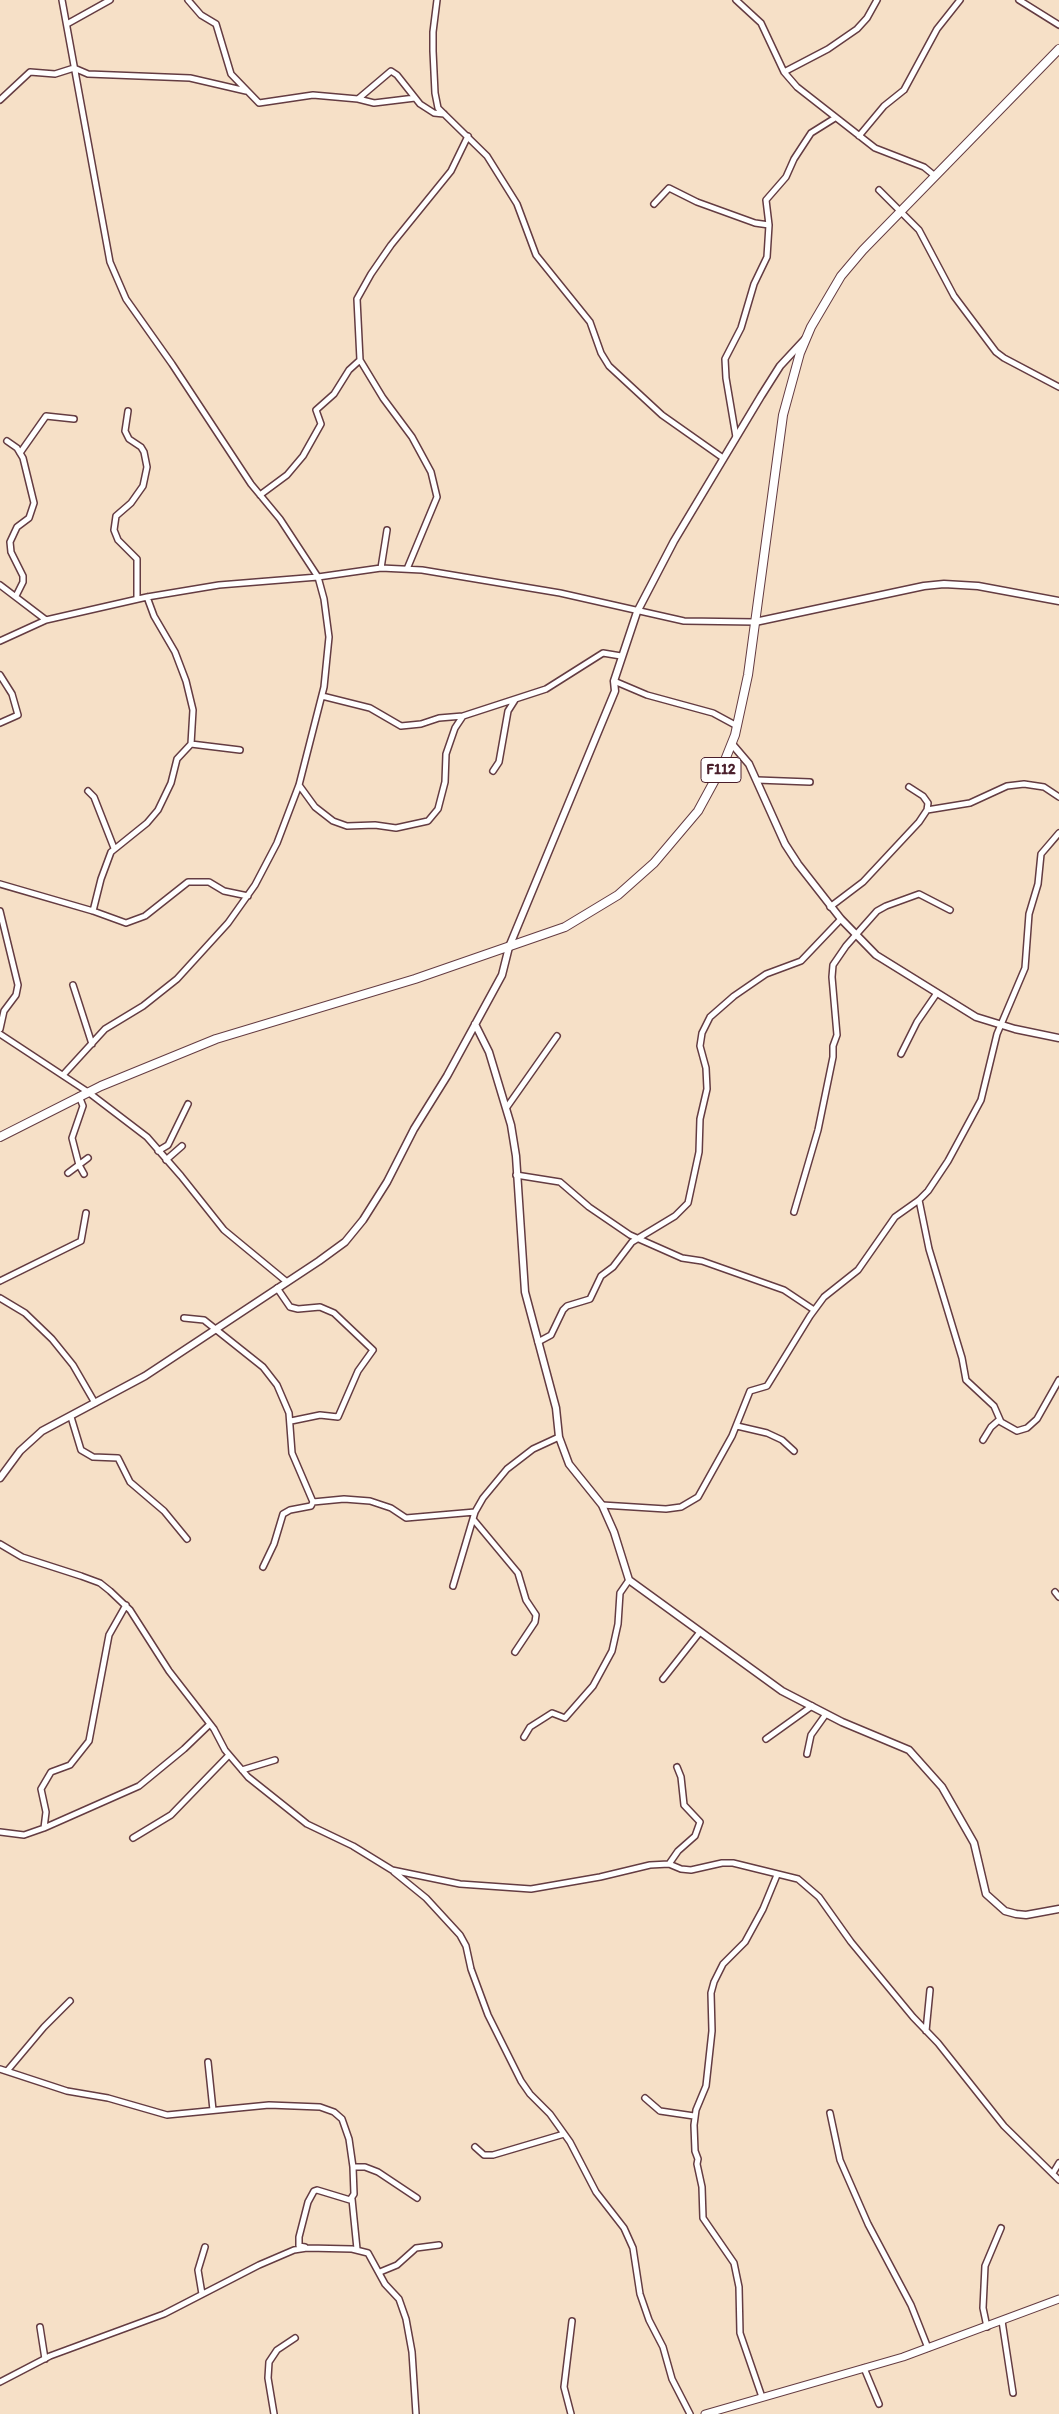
<!DOCTYPE html>
<style>
body{margin:0}
canvas{display:block;background:#f6e0c7}
</style>
<canvas width="1059" height="2414"></canvas>
<script>
const ctx = document.querySelector('canvas').getContext('2d');
ctx.lineJoin = 'round';
const shape = rows => new Path2D(rows.map(r => 'M' + r).join(''));
function strokePath(path, color, width, dash) { ctx.strokeStyle = color; ctx.lineWidth = width; ctx.lineCap = dash ? 'butt' : 'round'; ctx.setLineDash(dash || []); ctx.stroke(path); }
function write(font, color, halo, rows, align = 'center') {
  ctx.font = font + ' Itim,sans-serif'; ctx.lineWidth = 4.5; ctx.setLineDash([]); ctx.textBaseline = 'middle'; ctx.strokeStyle = halo; ctx.fillStyle = color; for (const [text, x, y, turn = 0] of rows) {
    ctx.save(); ctx.translate(x, y); ctx.rotate((+turn || 0) * Math.PI / 180); ctx.textAlign = isNaN(turn) ? turn : align; if (halo) ctx.strokeText(text, 0, 0); ctx.fillText(text, 0, 0); ctx.restore();
  }
}
const minor = shape([
 [62,0,110,262,126,299,172,364,251,484,280,519,318,577,324,599,329,637,324,687,299,785,277,843,255,885,228,923,177,979,143,1006,105,1029,63,1075],
 [188,0,201,15,216,24,231,74,259,103,313,95,358,99],
 [437,0,433,32,433,51,435,93,438,108,487,156,517,204,536,255,590,322,601,353,609,366,662,415,723,458],
 [736,0,761,23,784,72,797,87,875,148,924,167,935,176],
 [1019,0,1059,25],
 [67,24,110,0],
 [784,72,828,49,857,29,867,18,877,0],
 [415,98,374,103,358,99,391,71,397,75,420,104,434,113,444,114],
 [0,100,30,72,55,74,74,68,88,74,190,78,246,91],
 [859,136,884,106,904,90,937,29,960,0],
 [879,190,919,230,954,296,996,352,1004,358,1059,387],
 [654,204,669,188,697,202,755,223,769,225],
 [128,411,125,431,129,439,141,447,144,452,147,467,143,486,131,503,116,516,114,530,118,540,137,559,137,599],
 [736,437,726,378,725,359,741,328,754,284,767,257,769,225,766,200,786,177,794,159,811,133,835,118],
 [7,441,17,448,23,458,34,503,29,518,17,527,10,542,11,552,23,576,23,582,16,596],
 [20,453,46,416,74,419],
 [260,495,287,475,303,456,321,424,316,410,334,394,349,370,360,360],
 [381,568,387,530],
 [407,569,437,497,431,472,412,437,383,398,360,360,357,299,371,274,391,245,451,171,468,136],
 [0,585,46,620],
 [0,641,46,620,147,597,219,585,318,577,381,568,422,570,560,593,684,621,755,622],
 [0,675,12,694,18,715,0,723],
 [614,681,647,695,713,713,737,726],
 [322,696,370,708,401,726,421,724,439,718,463,716],
 [191,744,240,750],
 [493,771,499,762,508,711,515,700],
 [757,780,810,782],
 [299,785,315,807,333,821,347,826,375,825,396,828,428,821,438,809,445,782,446,754,455,728,463,716,546,689,603,653,621,656],
 [88,791,94,797,114,848],
 [927,810,970,803,1007,786,1024,784,1044,787,1059,797],
 [0,884,93,911,126,923,145,916,188,882,209,882,224,891,248,896],
 [830,907,863,882,919,822,927,810,928,803,923,796,909,787],
 [0,911,18,985,16,995,4,1011,0,1029],
 [93,911,101,879,111,852,147,823,158,810,171,783,177,759,191,744,193,710,186,681,175,652,154,616,147,597],
 [73,985,92,1044],
 [0,1034,88,1092,147,1137,181,1176,224,1230,287,1282],
 [901,1054,917,1022,937,993],
 [79,1096,83,1106,72,1138,79,1165,84,1174],
 [507,1107,557,1036],
 [158,1151,168,1145,188,1104],
 [166,1160,182,1146],
 [68,1173,88,1158],
 [516,1175,560,1182,589,1207,630,1235,682,1258,702,1261,784,1290,814,1310],
 [919,1200,929,1249,962,1358,966,1380,994,1406,1001,1422,1017,1431,1027,1428,1037,1419,1059,1380],
 [794,1212,818,1130,833,1057,833,1046,837,1035,832,977,833,965,846,946,877,911,886,906,919,894,950,910],
 [0,1281,81,1241,86,1213],
 [277,1288,290,1307,298,1309,320,1307,334,1313,373,1350,358,1371,338,1417,320,1415,291,1421],
 [0,1298,25,1313,52,1339,73,1365,95,1403],
 [184,1318,204,1320,263,1367,277,1385,289,1413,292,1453,313,1502,344,1499,370,1501,391,1508,406,1518,475,1512],
 [538,1342,551,1335,563,1310,567,1306,590,1299,601,1276,613,1267,632,1242,675,1216,688,1203,699,1152,700,1119,707,1089,706,1068,700,1046,702,1033,710,1017,734,996,766,974,801,961,841,919],
 [71,1417,81,1450,93,1457,118,1458,130,1482,164,1511,187,1539],
 [737,1426,767,1433,782,1440,794,1451],
 [983,1440,991,1427,999,1420],
 [602,1505,666,1509,681,1507,698,1497,732,1436,750,1391,767,1386,810,1316,824,1297,858,1270,895,1217,919,1200,928,1191,948,1161,981,1100,997,1034,1025,968,1029,914,1038,884,1041,854,1059,833],
 [473,1519,518,1573,526,1600,536,1615,535,1622,515,1652],
 [0,1544,22,1557,81,1576,100,1583,110,1591,130,1610,169,1671,214,1729,225,1750,248,1777,307,1824,353,1846,392,1870,460,1884,531,1889,600,1877,650,1865,669,1864,681,1869,691,1870,722,1863,733,1863,798,1879,819,1897,851,1942,913,2017,938,2043,1004,2126,1059,2180],
 [263,1567,274,1544,283,1514,290,1510,311,1506,313,1502],
 [453,1586,475,1512,483,1498,507,1469,533,1449,559,1437],
 [1055,1592,1059,1597],
 [663,1679,700,1632],
 [524,1737,530,1727,552,1713,565,1718,593,1686,612,1651,618,1624,620,1593,629,1580],
 [766,1739,812,1706],
 [807,1754,811,1735,826,1714],
 [242,1770,275,1760],
 [44,1828,139,1786,184,1749,210,1724],
 [0,1832,24,1835,44,1828,46,1812,41,1789,51,1772,70,1765,89,1741,109,1635,126,1605],
 [133,1838,171,1815,229,1755],
 [669,1864,678,1851,695,1836,700,1822,684,1805,681,1777,677,1767],
 [394,1872,426,1898,460,1935,466,1946,471,1969,488,2015,521,2081,530,2094,550,2114,570,2142,596,2192,624,2228,633,2248,640,2294,649,2320,663,2347,672,2379,690,2414],
 [926,2031,930,1990],
 [208,2062,213,2110],
 [0,2069,67,2091,108,2098,167,2115,269,2105,320,2107,334,2112,342,2119,349,2139,353,2167,354,2194,350,2200,317,2190,314,2191,308,2202,299,2237,299,2246,305,2247],
 [7,2071,44,2027,70,2001],
 [645,2098,660,2111,694,2116],
 [830,2113,840,2160,868,2224,911,2305,928,2348],
 [475,2147,484,2155,493,2155,564,2134],
 [353,2167,365,2167,378,2172,417,2198],
 [1053,2173,1059,2163],
 [352,2199,357,2249],
 [380,2274,380,2272,397,2265,416,2248,439,2245],
 [202,2294,198,2270,205,2247],
 [1002,2321,1013,2393],
 [40,2327,45,2359],
 [987,2327,983,2308,985,2266,1001,2228],
 [864,2368,879,2404],
 [0,2382,50,2356,164,2314,259,2265,294,2250,307,2248,352,2249,368,2253,385,2284,399,2299,406,2319,412,2352,416,2414],
 [762,2397,740,2333,739,2287,734,2263,703,2218,702,2187,697,2164,698,2159,695,2151,694,2125,696,2110,706,2086,712,2031,711,1993,714,1982,723,1964,745,1942,763,1909,777,1875],
 [274,2414,268,2378,269,2362,277,2350,295,2338],
 [571,2414,564,2387,572,2321]
]);
const tertiary = shape([
 [755,622,924,586,944,584,978,586,1059,601],
 [732,744,749,764,785,844,798,864,841,919,876,955,976,1017,1015,1029,1059,1038],
 [475,1024,489,1052,511,1125,516,1156,525,1292,556,1408,559,1437,569,1464,602,1505,614,1532,629,1580,782,1691,842,1722,909,1750,942,1787,974,1843,986,1894,1005,1911,1016,1914,1026,1915,1059,1909],
 [0,1478,20,1451,42,1431,145,1376,319,1261,345,1242,363,1220,387,1182,414,1129,447,1076,502,975,509,947,615,691,614,681,637,612,674,541,761,396,780,366,806,338]
]);
const secondary = shape([
 [705,2414,903,2357,1059,2299]
]);
const primary = shape([
 [0,1137,101,1086,216,1039,415,979,565,927,618,895,654,863,698,811,723,765,735,735,748,675,783,415,800,353,811,327,841,276,863,250,1059,49]
]);
strokePath(minor, '#643c42', 8);
strokePath(tertiary, '#643c42', 9);
strokePath(secondary, '#643c42', 9);
strokePath(primary, '#643c42', 10);
strokePath(minor, '#fff', 5);
strokePath(tertiary, '#fff', 6);
strokePath(secondary, '#fff', 7);
strokePath(primary, '#fff', 8);
for (const [x, y, w] of [
 [721,770,40]
]) { const box = new Path2D(); box.roundRect(x - w / 2, y - 12.5, w, 25, 4); ctx.fillStyle = '#fff'; ctx.fill(box); strokePath(box, '#4a1f2b', 1); }
write('bold 15px', '#4a1f2b', null, [
 ["F112",721,770]
]);
</script>
